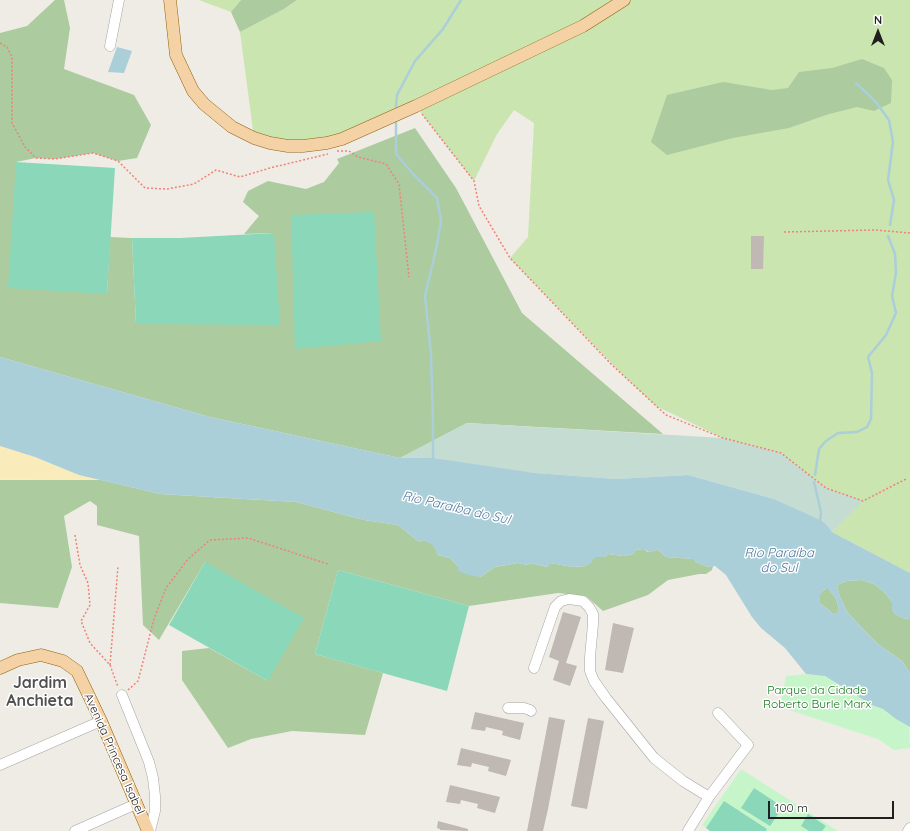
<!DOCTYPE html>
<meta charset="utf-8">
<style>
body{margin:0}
#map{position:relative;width:910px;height:831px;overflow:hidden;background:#efece6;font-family:Quicksand,sans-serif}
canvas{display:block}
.north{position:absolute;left:858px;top:12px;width:40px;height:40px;-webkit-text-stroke:3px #fff;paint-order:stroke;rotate:0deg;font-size:11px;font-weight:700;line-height:16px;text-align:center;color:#1f1f1f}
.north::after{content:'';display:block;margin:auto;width:14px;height:18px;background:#1f1f1f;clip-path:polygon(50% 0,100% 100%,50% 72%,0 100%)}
.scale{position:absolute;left:768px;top:801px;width:126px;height:18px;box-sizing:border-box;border:2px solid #1f1f1f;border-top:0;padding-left:5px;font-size:12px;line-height:14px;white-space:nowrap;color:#1f1f1f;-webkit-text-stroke:3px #fff;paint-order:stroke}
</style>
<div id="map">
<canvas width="910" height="831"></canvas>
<div class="north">N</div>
<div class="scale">100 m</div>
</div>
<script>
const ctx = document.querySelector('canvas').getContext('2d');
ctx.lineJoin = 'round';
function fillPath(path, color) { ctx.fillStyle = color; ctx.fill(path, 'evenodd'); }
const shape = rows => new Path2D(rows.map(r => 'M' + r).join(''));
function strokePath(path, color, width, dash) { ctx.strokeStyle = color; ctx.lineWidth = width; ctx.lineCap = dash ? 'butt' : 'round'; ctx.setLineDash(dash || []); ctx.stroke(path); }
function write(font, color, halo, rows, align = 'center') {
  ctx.font = font + ' Quicksand,sans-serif'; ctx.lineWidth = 3; ctx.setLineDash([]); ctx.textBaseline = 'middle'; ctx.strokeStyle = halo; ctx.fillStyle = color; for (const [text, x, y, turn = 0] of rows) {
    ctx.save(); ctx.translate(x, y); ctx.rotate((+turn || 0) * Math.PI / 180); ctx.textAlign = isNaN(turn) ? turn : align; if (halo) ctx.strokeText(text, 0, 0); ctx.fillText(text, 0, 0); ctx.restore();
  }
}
fillPath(shape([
 [199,0,241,0,231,12],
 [297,0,910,0,910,573,832,532,862,501,826,488,781,453,723,438,656,406,621,373,510,258,528,237,534,123,514,110,497,134,474,181,416,106,327,143,254,138,240,32,284,9]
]), '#cae5b0');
fillPath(shape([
 [55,0,64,0,70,28,64,69,134,95,151,125,137,158,118,161,93,153,55,159,36,158,16,162,107,294,110,237,132,238,136,324,274,233,244,234,259,216,243,202,248,191,268,181,306,189,324,182,339,163,337,159,415,128,456,188,522,313,663,434,467,423,400,458,210,417,0,357,0,33,27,26],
 [241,0,297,0,284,9,240,32,231,12],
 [862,59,884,68,892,80,891,103,874,111,857,107,829,114,789,128,733,138,667,155,651,142,667,95,723,82,772,90,788,88,799,72,832,68],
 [0,480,101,480,160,494,296,502,364,520,398,525,419,542,423,540,433,544,438,555,450,558,458,566,480,577,495,567,518,563,527,565,531,563,547,567,550,563,573,567,586,566,595,557,605,557,608,554,623,556,633,554,636,550,643,549,648,552,658,550,666,557,693,559,696,562,708,567,713,566,712,570,706,574,699,574,668,580,648,595,603,611,586,596,558,593,469,606,338,570,315,654,383,673,365,735,292,731,251,739,228,748,182,680,182,651,209,648,268,681,205,562,159,640,143,625,139,536,97,525,97,506,90,501,64,516,72,567,58,608,0,603],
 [861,580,874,584,885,593,892,602,892,609,895,614,905,619,910,618,910,673,902,661,878,644,863,629,848,613,840,597,837,586,839,584,847,581],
 [826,589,829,589,836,599,839,609,837,613,832,613,820,603,820,595,822,591]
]), '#accb9e');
fillPath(shape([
 [467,423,723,438,781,453,826,488,863,501,832,532,827,525,774,499,688,475,616,479,535,473,400,458]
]), '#c4dcd1');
fillPath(shape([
 [0,446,35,457,79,475,101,480,0,479]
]), '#f9ecba');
fillPath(shape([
 [806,674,825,676,872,705,883,709,896,719,909,726,910,748,894,750,878,739,780,707,786,676],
 [741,769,838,831,710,831,702,825]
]), '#c7f5ca');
fillPath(shape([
 [16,162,115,168,107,294,8,288],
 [374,212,381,341,295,349,291,215],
 [274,233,280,325,136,324,132,238,180,238],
 [205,562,304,618,268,681,169,625],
 [338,570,469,606,447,691,315,654],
 [754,788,783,807,770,826,741,808],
 [724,801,767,829,766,831,710,831,706,828],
 [808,814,826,826,822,831,809,831,801,826]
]), '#8ad8b9');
fillPath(shape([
 [117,47,132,51,124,73,108,72],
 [0,357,210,417,400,458,432,458,535,473,616,479,688,475,774,499,820,520,827,525,832,532,910,573,910,618,905,619,895,614,892,609,892,602,885,593,874,584,861,580,847,581,839,584,837,586,840,597,848,613,863,629,878,644,902,661,910,673,910,727,896,719,883,709,872,705,825,676,806,674,785,648,761,628,752,617,726,575,715,566,708,567,696,562,692,559,666,557,658,550,649,552,643,549,636,550,633,554,623,556,608,554,605,557,595,557,591,563,586,566,573,567,550,563,548,567,531,563,527,565,518,563,495,567,480,577,469,575,458,571,458,566,450,558,438,555,432,544,423,540,419,542,398,525,364,520,296,502,160,494,79,475,35,457,0,446],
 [826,589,829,589,836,599,839,609,837,613,832,613,820,603,820,595,822,591]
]), '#aacfd9');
strokePath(shape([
 [856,83,875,101,889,120,893,142,888,180,894,200,890,225],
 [396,107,397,95,415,61,443,29,461,0],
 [396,123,396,154,414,175,437,198,441,220,437,245,425,296,431,354,433,423,433,459],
 [815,475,819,449,826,441,838,433,857,432,867,427,871,419,872,373,868,357,886,335,896,313,892,296,896,273,895,254,888,236],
 [814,482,821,512,820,523]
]), '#aacfd9', 2.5);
fillPath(shape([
 [751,236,764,236,763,269,751,269],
 [563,612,581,617,566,663,577,666,570,686,553,680,559,661,549,657],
 [613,623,634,628,623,673,605,670],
 [475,712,524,723,520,740,502,735,503,731,486,727,485,731,471,729],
 [549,717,565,720,548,809,543,831,527,831],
 [588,718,604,721,587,809,571,806],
 [461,748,511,760,506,776,488,771,489,767,472,763,471,767,457,765],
 [450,785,500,797,495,813,477,808,478,804,461,800,460,804,446,802],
 [438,821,468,829,468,831,440,830,440,829,437,828]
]), '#bfb8b3');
const minor = shape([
 [110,46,119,0],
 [534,668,555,607,561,601,569,599,583,601,589,607,593,614,593,624,590,657,590,671,594,681,606,698,654,758,683,781,709,797],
 [122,695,149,762,153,778,155,796,155,811,150,831],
 [508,708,524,708,530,710,531,711],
 [0,765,101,721],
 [75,831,136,804],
 [688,831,709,797,748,745,718,713],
 [908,831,910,828]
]);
const major = shape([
 [170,0,176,55,193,91,204,104,232,127,254,138,270,143,288,146,303,146,327,143,342,139,416,106,583,26,624,0],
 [0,668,18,660,41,655,63,661,77,671,101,721,148,831]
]);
strokePath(minor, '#a3a3a3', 11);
strokePath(major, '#8f620c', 13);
strokePath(shape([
 [0,43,7,47,12,57,12,123,25,147,36,158,55,159,93,153,118,161,145,188,167,189,194,184,216,170,240,177,270,168,328,154],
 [422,114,474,181,479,206,510,258,612,365,666,415,723,438,781,453,826,488,863,501,906,479],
 [337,151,349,151,358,157,386,164,399,184,409,277],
 [784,232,875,230,910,233],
 [75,535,80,565,88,583,90,605,81,621,90,643,110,665,118,687],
 [110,665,118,566],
 [128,690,138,681,154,619,166,588,188,559,210,540,248,538,328,564]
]), '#ef8377', 1.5, [2, 2]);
strokePath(minor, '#fff', 10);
strokePath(major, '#f5d2a5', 12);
write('12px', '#14761c', '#fff', [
 ["Parque da Cidade",817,690],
 ["Roberto Burle Marx",817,704]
]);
write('12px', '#1f1f1f', '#fff', [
 ["Avenida Princesa Isabel",114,754,66]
]);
write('italic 13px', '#4f79a0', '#fff', [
 ["Rio Paraíba do Sul",456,508,13],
 ["Rio Paraíba",779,553],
 ["do Sul",779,568]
]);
write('bold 16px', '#525252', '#fff', [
 ["Jardim",40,683],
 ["Anchieta",40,701]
]);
</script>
